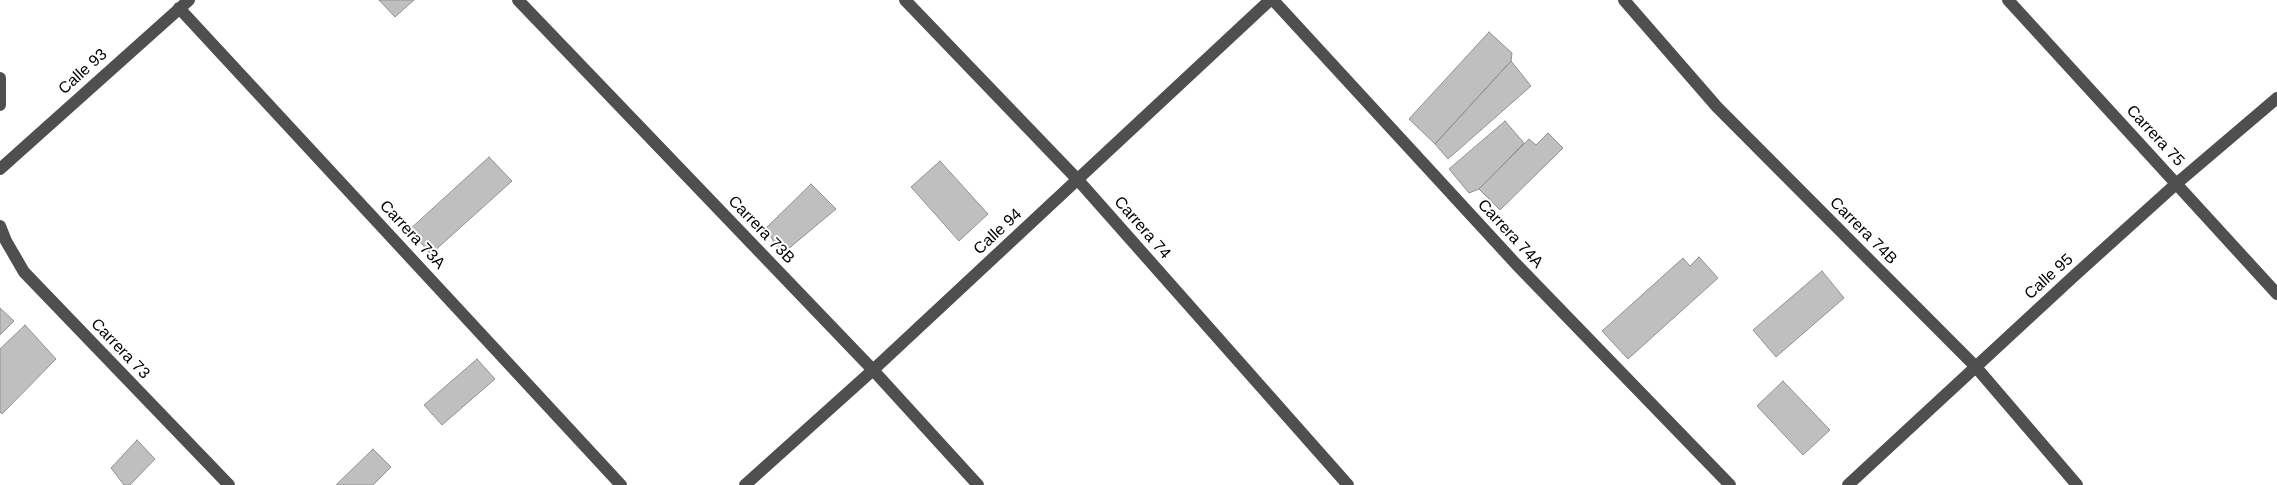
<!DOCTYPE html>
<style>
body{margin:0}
canvas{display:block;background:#fff}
</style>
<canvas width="2277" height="485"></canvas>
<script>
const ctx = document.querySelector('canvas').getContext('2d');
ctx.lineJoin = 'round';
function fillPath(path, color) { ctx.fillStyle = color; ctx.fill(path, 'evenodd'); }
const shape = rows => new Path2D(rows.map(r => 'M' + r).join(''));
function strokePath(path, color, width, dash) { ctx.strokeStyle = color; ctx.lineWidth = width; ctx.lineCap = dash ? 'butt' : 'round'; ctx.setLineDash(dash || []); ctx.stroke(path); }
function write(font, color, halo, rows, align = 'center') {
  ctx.font = font + ' Arial,sans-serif'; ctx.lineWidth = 4; ctx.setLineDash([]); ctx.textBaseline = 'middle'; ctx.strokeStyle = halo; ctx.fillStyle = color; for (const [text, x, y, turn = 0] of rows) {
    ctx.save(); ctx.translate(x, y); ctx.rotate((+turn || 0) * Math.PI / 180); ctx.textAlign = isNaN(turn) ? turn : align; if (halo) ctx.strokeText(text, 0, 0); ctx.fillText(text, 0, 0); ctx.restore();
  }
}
const building = shape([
 [379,0,414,0,395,17,379,0],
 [1489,32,1512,53,1511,61,1435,144,1409,119,1489,32],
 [1511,61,1531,86,1448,159,1435,144,1511,61],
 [1505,121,1524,143,1479,189,1469,193,1449,169,1505,121],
 [1548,133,1563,148,1500,210,1479,189,1529,139,1536,145,1548,133],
 [489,157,512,181,431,254,409,230,489,157],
 [940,161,988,214,959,241,911,187,940,161],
 [811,184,836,209,781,255,766,228,811,184],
 [1699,257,1718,278,1628,359,1602,331,1683,258,1690,266,1699,257],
 [1822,271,1844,298,1776,357,1753,330,1822,271],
 [0,308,14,321,0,335,0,308],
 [25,325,56,359,2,414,0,412,0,349,25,325],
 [477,359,495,379,442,425,424,405,477,359],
 [1783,381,1830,430,1803,455,1757,406,1783,381],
 [137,440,155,459,130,485,124,485,111,468,137,440],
 [373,449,391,467,373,485,336,485,373,449]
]);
fillPath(building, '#bfbfbf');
strokePath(building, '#939393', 1);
strokePath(shape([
 [518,0,873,370,978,485],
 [905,0,1078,180,1348,485],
 [1273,0,1516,264,1730,485],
 [1624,0,1717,107,1975,366,2077,485],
 [2008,0,2277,294],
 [179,8,621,485],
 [0,78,0,105],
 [0,169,189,0],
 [0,226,6,241,24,272,229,485],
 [745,485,873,370,1270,0],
 [1848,485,2074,276,2176,184,2277,98]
]), '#4f4f4f', 12);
write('16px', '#000', '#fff', [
 ["Calle 93",83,72,-42],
 ["Carrera 75",2155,136,47],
 ["Carrera 74",1142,228,49],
 ["Carrera 73B",761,230,46],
 ["Carrera 74B",1863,231,45],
 ["Calle 94",998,232,-43],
 ["Carrera 74A",1510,234,47],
 ["Carrera 73A",412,235,47],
 ["Calle 95",2049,277,-42],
 ["Carrera 73",120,349,46]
]);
</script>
